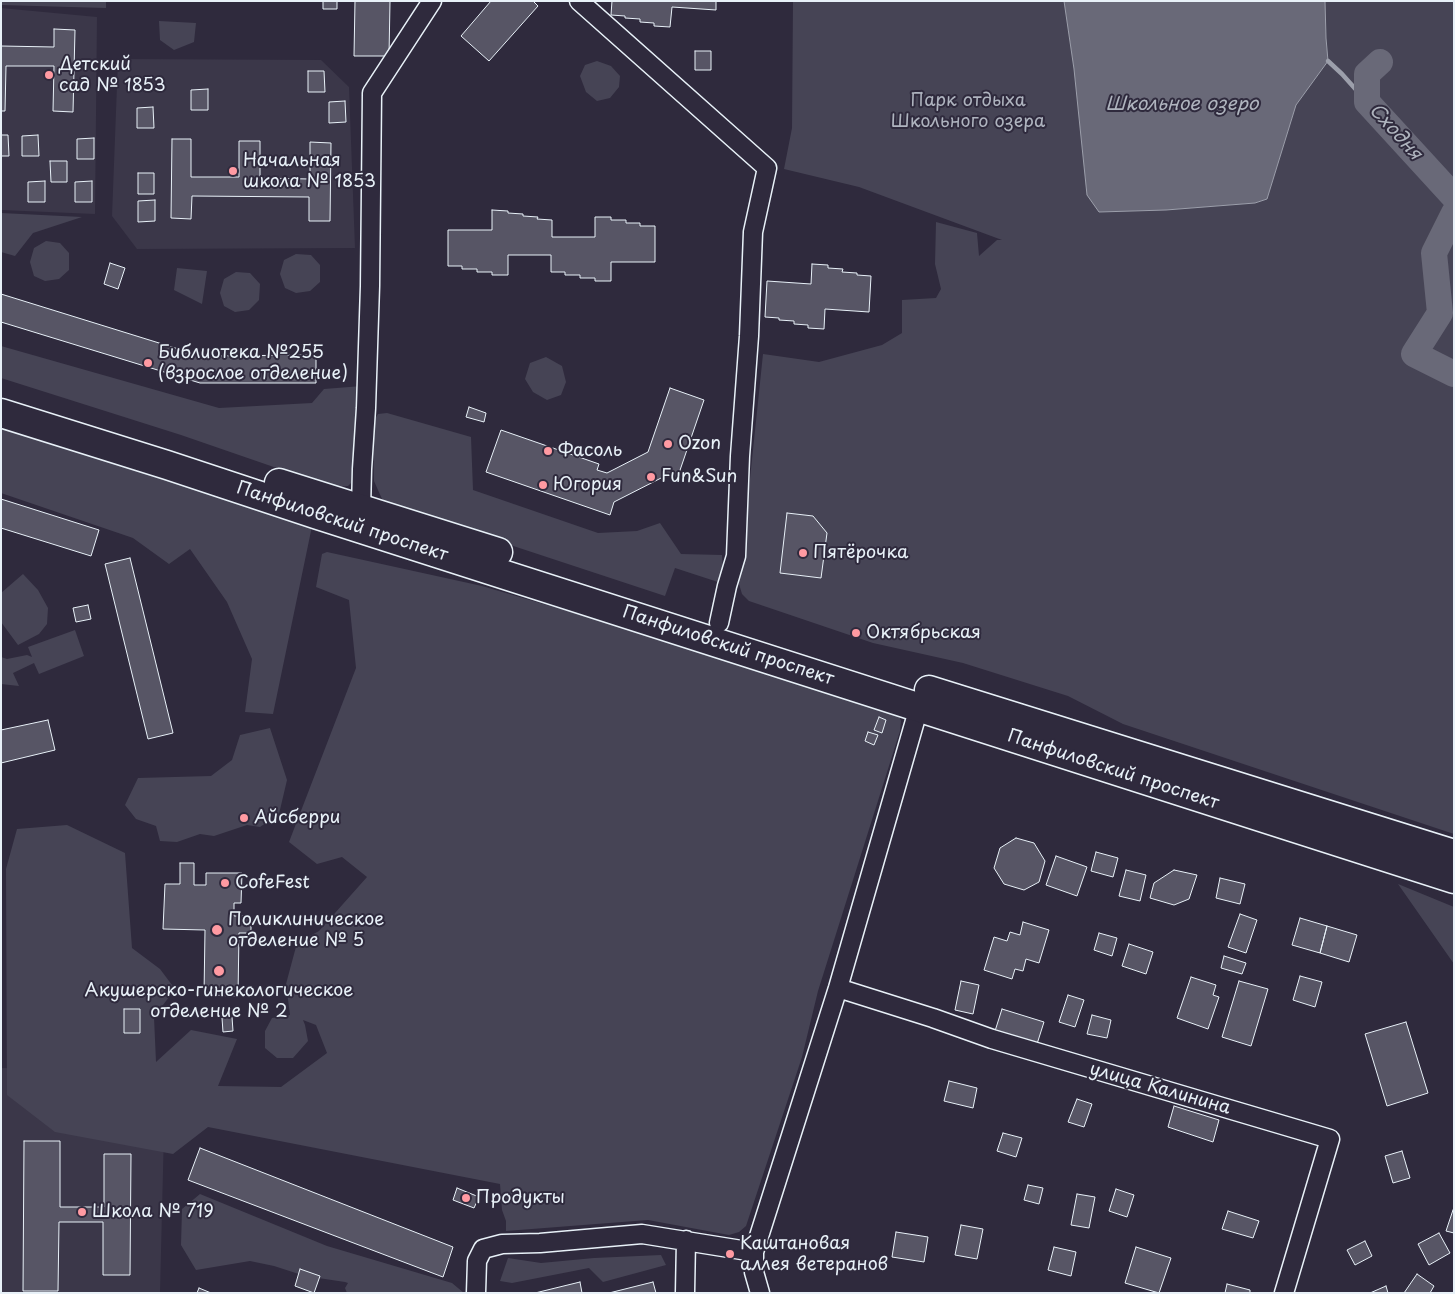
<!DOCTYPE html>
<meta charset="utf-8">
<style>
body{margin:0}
#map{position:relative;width:1455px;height:1294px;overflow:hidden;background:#2f2a3d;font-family:"Playpen Sans",sans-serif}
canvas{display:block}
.frame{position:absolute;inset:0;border:2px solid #e8f1f8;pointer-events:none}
</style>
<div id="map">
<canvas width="1455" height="1294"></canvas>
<div class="frame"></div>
</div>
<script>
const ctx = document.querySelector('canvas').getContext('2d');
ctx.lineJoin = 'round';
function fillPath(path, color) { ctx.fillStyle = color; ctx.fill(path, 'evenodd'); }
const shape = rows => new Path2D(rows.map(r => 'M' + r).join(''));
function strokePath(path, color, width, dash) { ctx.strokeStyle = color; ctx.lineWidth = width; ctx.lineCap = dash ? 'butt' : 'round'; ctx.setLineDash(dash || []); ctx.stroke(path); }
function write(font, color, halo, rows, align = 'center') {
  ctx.font = font + ' "Playpen Sans",sans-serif'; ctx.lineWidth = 4; ctx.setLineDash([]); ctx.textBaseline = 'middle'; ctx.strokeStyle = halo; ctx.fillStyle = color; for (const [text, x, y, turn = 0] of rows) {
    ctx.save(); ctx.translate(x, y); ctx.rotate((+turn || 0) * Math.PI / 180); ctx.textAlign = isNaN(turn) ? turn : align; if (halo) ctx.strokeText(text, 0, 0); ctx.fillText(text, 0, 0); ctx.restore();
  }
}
fillPath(shape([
 [1,8,97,17,95,214,1,210],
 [118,59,321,60,349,87,355,248,137,249,112,216],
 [1,1068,129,1071,164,1131,160,1293,1,1293]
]), '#3b3749');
fillPath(shape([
 [1,1,106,1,106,8,1,5],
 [793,1,1064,1,1074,69,1087,194,1100,212,1166,210,1255,203,1267,199,1296,105,1328,61,1326,38,1325,1,1454,1,1454,834,1123,724,1068,696,963,663,873,643,749,601,742,594,739,584,763,354,819,362,882,345,902,333,902,300,936,298,941,289,935,264,936,222,977,233,979,256,997,240,1002,240,859,187,784,169,792,128],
 [159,21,196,23,194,42,174,50,160,40],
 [597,61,611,66,620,76,619,87,610,98,597,101,586,92,580,76,585,65],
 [1,213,82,217,33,233,15,256,1,252],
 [46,241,60,243,69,253,69,270,59,279,45,281,34,276,30,262,34,248],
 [296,254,311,255,320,265,320,282,310,291,296,293,285,288,280,274,284,260],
 [177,268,207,271,202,304,174,290],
 [236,272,250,273,260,284,259,300,249,310,235,312,224,306,220,293,224,279],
 [1,346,219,408,312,403,324,389,362,386,356,478,348,486,336,487,323,484,181,435,1,378],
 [546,357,562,366,566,382,561,395,547,400,533,392,525,379,530,363],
 [387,413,471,437,473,490,598,533,637,531,660,523,681,554,722,555,723,571,721,583,675,568,665,596,389,505,382,499,374,481,373,422,378,414],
 [1,426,307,525,311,527,311,531,273,714,245,712,252,659,227,602,190,549,169,564,133,538,1,493],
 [327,552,482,586,888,705,897,709,901,721,900,731,818,991,802,1057,746,1226,739,1232,729,1235,648,1220,506,1231,506,1221,502,1210,500,1184,208,1127,173,1154,55,1132,7,1095,6,869,17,829,67,825,125,853,132,948,160,969,175,989,154,1017,156,1062,191,1030,237,1039,218,1086,281,1087,327,1053,316,1025,303,1020,305,1025,308,1041,293,1058,277,1058,265,1048,265,1031,272,1018,290,1015,286,984,297,943,319,931,367,877,342,857,317,864,289,842,356,668,349,600,316,587,322,554],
 [23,574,38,590,48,608,47,624,39,634,18,645,1,622,1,593],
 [75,630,84,656,39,674,34,663,13,673,19,686,1,684,1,657,7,659,27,655,32,657,28,647],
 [270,728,287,780,279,814,260,827,247,825,214,836,200,834,177,842,160,841,156,826,136,819,125,805,138,778,211,776,232,760,240,735],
 [1398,884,1454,907,1454,964],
 [200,1194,327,1246,452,1283,464,1293,347,1293,345,1288,348,1283,345,1282,305,1276,274,1266,250,1261,196,1270,181,1245,182,1209],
 [661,1255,666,1265,603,1282,589,1268,512,1283,500,1281,508,1258,541,1263,594,1258]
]), '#464455');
const water = shape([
 [1064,1,1325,1,1326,38,1328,61,1296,105,1267,199,1255,203,1166,210,1099,212,1087,195,1074,69,1064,1]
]);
fillPath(water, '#696978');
strokePath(water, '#9c9fab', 1);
strokePath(shape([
 [1328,61,1342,74,1367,102]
]), '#9c9fab', 4.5);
strokePath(shape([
 [1380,62,1367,74,1367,102,1454,197],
 [1454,213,1434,253,1440,313,1414,354,1454,374]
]), '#696978', 26);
const building = shape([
 [323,1,337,1,337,9,323,9,323,1],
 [355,1,390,1,389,56,354,56,355,1],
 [491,1,533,1,538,6,489,61,461,36,491,1],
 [612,1,716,1,716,10,672,7,670,27,654,26,654,23,640,22,640,19,625,18,625,16,611,15,612,1],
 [54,29,75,30,73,112,53,111,54,66,6,66,5,111,1,111,1,46,54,47,54,29],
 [695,51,711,51,711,70,695,70,695,51],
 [308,71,324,71,325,92,308,92,308,71],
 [208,89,208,110,191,110,191,90,208,89],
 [345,101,346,122,329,123,329,102,345,101],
 [153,107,154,128,137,128,137,108,153,107],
 [1,135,8,135,9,156,1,156,1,135],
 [38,135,39,156,22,156,22,136,38,135],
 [94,138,94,159,77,159,77,139,94,138],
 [172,139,191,139,191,177,239,177,239,141,260,141,260,178,310,179,310,142,331,143,330,221,309,221,309,197,192,196,191,219,171,218,172,139],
 [50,161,67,161,67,182,51,182,50,161],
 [138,173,154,173,154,194,138,194,138,173],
 [45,181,45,202,28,202,28,182,45,181],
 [92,181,92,202,75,202,75,182,92,181],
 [155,200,155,221,138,222,138,201,155,200],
 [492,210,508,211,508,213,523,214,523,216,538,217,537,219,552,220,552,237,595,237,595,217,611,217,611,220,626,220,626,223,640,223,640,226,655,226,655,262,611,262,611,281,595,281,595,278,580,278,580,275,565,275,565,272,551,272,551,255,508,255,508,275,492,275,492,272,477,272,477,269,462,269,462,266,448,266,448,230,492,230,492,210],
 [110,263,125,268,118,289,104,284,110,263],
 [812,264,828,265,828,268,843,269,842,272,857,273,857,275,871,276,869,312,825,309,824,329,808,328,808,325,794,324,794,321,779,320,779,318,765,317,767,281,811,284,812,264],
 [1,294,201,356,316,355,316,383,200,383,1,322,1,294],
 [670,388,704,400,677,479,667,475,614,502,610,515,486,472,501,430,599,464,597,470,607,473,648,452,670,388],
 [469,407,486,413,484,422,466,417,469,407],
 [1,499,99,530,91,556,1,528,1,499],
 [787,513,813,516,827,533,821,578,780,573,787,513],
 [130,558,173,733,148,739,105,564,130,558],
 [88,605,91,619,76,622,73,608,88,605],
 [879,717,886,720,882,733,874,730,879,717],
 [48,720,55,750,1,763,1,730,48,720],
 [868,732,878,735,874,745,865,741,868,732],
 [1016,838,1034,843,1045,861,1039,882,1024,890,1004,884,994,868,1000,848,1016,838],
 [1096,852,1118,858,1113,877,1091,871,1096,852],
 [1056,856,1087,867,1077,896,1046,885,1056,856],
 [180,863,194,863,194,885,206,885,206,873,242,873,241,903,234,903,234,916,251,916,251,933,239,933,238,996,204,995,205,930,163,929,165,884,180,884,180,863],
 [1126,870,1146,875,1140,901,1119,896,1126,870],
 [1174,870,1197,875,1189,899,1174,905,1150,898,1154,883,1174,870],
 [1220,878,1245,884,1240,904,1216,898,1220,878],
 [1240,914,1257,920,1246,953,1228,947,1240,914],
 [1300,918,1327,926,1320,953,1292,945,1300,918],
 [1023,922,1049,930,1039,963,1026,959,1023,971,1015,969,1012,979,984,970,994,937,1007,941,1010,932,1020,935,1023,922],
 [1327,926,1357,935,1349,962,1320,953,1327,926],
 [1099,933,1117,938,1112,956,1094,950,1099,933],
 [1129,944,1153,952,1146,974,1122,966,1129,944],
 [1224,956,1246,963,1242,974,1221,968,1224,956],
 [1300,976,1322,982,1315,1007,1293,1000,1300,976],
 [1191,977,1216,985,1213,995,1219,997,1208,1029,1177,1018,1191,977],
 [961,981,979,985,973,1014,955,1010,961,981],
 [1239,981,1268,989,1251,1046,1222,1037,1239,981],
 [1068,995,1084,1000,1075,1027,1059,1022,1068,995],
 [124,1009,140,1009,140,1033,124,1033,124,1009],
 [1002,1009,1044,1022,1037,1044,995,1031,1002,1009],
 [1092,1015,1111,1020,1107,1038,1087,1034,1092,1015],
 [232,1017,233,1031,223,1032,222,1018,232,1017],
 [1406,1022,1428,1093,1387,1106,1365,1034,1406,1022],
 [949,1081,977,1088,973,1108,944,1101,949,1081],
 [1077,1099,1092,1104,1084,1127,1068,1122,1077,1099],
 [1174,1106,1219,1120,1213,1142,1168,1127,1174,1106],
 [1003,1133,1022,1138,1016,1157,997,1151,1003,1133],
 [24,1141,60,1141,60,1207,104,1207,104,1154,131,1154,130,1275,103,1275,103,1222,59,1222,58,1291,23,1291,24,1141],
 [200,1148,453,1247,443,1277,188,1180,200,1148],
 [1402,1151,1410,1178,1393,1183,1385,1156,1402,1151],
 [1028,1185,1043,1188,1039,1204,1024,1200,1028,1185],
 [457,1188,479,1197,474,1208,453,1200,457,1188],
 [1116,1189,1134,1195,1127,1217,1109,1211,1116,1189],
 [1077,1194,1095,1197,1089,1228,1071,1225,1077,1194],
 [1453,1210,1454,1210,1454,1233,1446,1231,1453,1210],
 [1228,1211,1259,1221,1253,1238,1222,1229,1228,1211],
 [961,1225,983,1229,977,1259,955,1255,961,1225],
 [896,1232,928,1237,924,1262,892,1257,896,1232],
 [1439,1233,1450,1253,1429,1265,1418,1244,1439,1233],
 [1365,1241,1372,1256,1355,1265,1347,1250,1365,1241],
 [1054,1247,1076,1252,1071,1276,1048,1270,1054,1247],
 [1136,1247,1171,1258,1159,1293,1125,1283,1136,1247],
 [300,1269,320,1276,314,1293,295,1286,300,1269],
 [1417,1274,1434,1286,1430,1293,1404,1293,1417,1274],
 [580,1282,582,1293,535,1293,580,1282],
 [653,1282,656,1293,609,1293,653,1282],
 [1227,1284,1250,1290,1250,1293,1225,1293,1227,1284],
 [1386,1286,1388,1293,1370,1293,1386,1286],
 [199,1288,211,1293,197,1293,199,1288]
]);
fillPath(building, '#575565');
strokePath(building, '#e8f1f8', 1);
const street = shape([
 [579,1,767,168,753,232,749,336,740,456,736,556,727,586,719,623],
 [361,509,362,469,366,408,370,286,372,93,432,1],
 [838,988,933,1018,992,1039,1330,1139,1284,1293],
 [476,1293,477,1261,483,1249,502,1244,540,1243,642,1234,754,1252],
 [685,1293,686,1240],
 [760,1293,754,1272,754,1252,838,988,919,707]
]);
const primary = shape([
 [1,413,167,465,318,515,1454,879],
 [279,483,498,552],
 [929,690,1454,854]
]);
strokePath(street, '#e8f1f8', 21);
strokePath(primary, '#e8f1f8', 31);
strokePath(street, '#2f2a3d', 18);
strokePath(primary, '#2f2a3d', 28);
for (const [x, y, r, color] of [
 [49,75,5,"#ff9aa2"],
 [233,171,5,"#ff9aa2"],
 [148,363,5,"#ff9aa2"],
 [668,444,5,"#ff9aa2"],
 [548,451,5,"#ff9aa2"],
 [651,477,5,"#ff9aa2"],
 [543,485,5,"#ff9aa2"],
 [803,553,5,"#ff9aa2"],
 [856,633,5,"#ff9aa2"],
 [244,818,5,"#ff9aa2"],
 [225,883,5,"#ff9aa2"],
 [217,930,6,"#ff9aa2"],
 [219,971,6,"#ff9aa2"],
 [466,1198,5,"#ff9aa2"],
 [82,1212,5,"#ff9aa2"],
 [730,1254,5,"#ff9aa2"]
]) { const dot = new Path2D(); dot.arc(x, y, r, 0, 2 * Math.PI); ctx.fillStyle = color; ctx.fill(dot); strokePath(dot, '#2f2a3d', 2); }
write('18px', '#e8f1f8', '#2f2a3d', [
 ["Детский",59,65],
 ["сад № 1853",59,86],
 ["Начальная",243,161],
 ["школа № 1853",243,182],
 ["Библиотека №255",158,353],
 ["(взрослое отделение)",158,374],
 ["Ozon",678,444],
 ["Фасоль",558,451],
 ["Fun&Sun",661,477],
 ["Югория",553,485],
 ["Пятёрочка",813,553],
 ["Октябрьская",866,633],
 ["Айсберри",254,818],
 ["CofeFest",235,883],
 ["Поликлиническое",228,920],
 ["отделение № 5",228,941],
 ["Акушерско-гинекологическое",219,991,"center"],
 ["отделение № 2",219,1012,"center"],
 ["Продукты",476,1198],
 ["Школа № 719",92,1212],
 ["Каштановая",740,1244],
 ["аллея ветеранов",740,1265]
], 'left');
write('18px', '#afb4bf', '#2f2a3d', [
 ["Парк отдыха",968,101],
 ["Школьного озера",968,122]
]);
write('18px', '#e8f1f8', '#2f2a3d', [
 ["Панфиловский проспект",342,522,18],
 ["Панфиловский проспект",728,646,18],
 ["Панфиловский проспект",1113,770,18],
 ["улица Калинина",1160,1089,16]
]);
write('italic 19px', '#afb4be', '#2f2a3d', [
 ["Школьное озеро",1182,105],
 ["Сходня",1395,132,48]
]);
</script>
